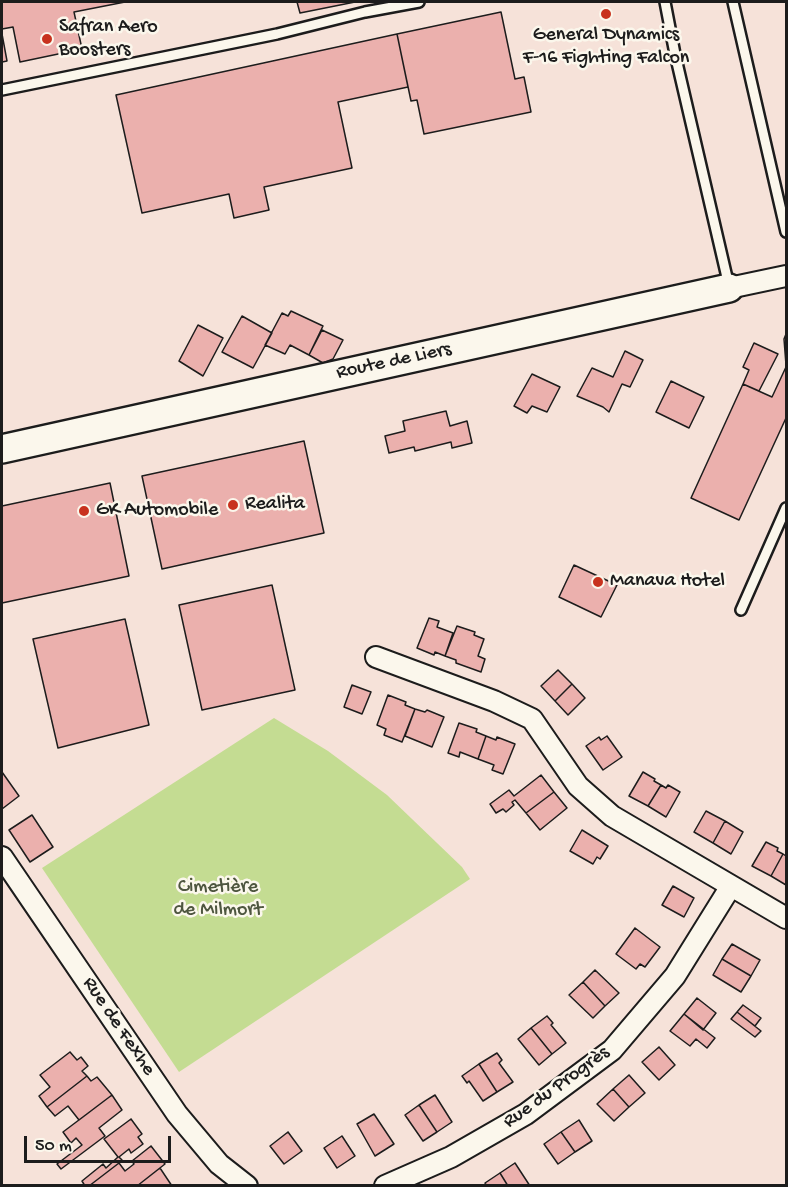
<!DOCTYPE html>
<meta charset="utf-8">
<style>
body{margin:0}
#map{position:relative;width:788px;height:1187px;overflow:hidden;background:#f6e2d9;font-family:"Gochi Hand",sans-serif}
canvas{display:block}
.frame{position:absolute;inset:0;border:3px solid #1c1c1c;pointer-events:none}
.scale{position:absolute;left:24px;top:1136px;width:147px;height:27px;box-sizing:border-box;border:3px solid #1c1c1c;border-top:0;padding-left:8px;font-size:18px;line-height:21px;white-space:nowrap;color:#1c1c1c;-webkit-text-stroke:4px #fbf7ec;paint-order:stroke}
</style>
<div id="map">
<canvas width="788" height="1187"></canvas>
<div class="frame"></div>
<div class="scale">50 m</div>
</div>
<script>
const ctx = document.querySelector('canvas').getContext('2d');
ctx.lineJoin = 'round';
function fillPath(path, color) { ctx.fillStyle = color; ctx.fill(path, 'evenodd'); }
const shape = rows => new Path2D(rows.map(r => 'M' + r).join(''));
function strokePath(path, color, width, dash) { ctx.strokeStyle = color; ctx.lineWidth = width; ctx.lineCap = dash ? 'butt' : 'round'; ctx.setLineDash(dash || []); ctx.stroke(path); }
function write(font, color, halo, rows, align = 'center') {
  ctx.font = font + ' "Gochi Hand",sans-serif'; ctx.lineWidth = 5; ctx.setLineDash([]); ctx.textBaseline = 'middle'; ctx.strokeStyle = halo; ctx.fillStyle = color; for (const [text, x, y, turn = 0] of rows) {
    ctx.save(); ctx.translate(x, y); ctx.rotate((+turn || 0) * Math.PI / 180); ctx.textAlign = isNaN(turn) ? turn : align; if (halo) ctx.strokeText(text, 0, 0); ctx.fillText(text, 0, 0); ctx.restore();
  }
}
fillPath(shape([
 [274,718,328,751,387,795,462,867,470,879,179,1072,42,868]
]), '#c4dc92');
const building = shape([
 [2,2,125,2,74,12,82,49,20,62,13,27,2,29,2,2],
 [297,2,355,2,300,13,297,2],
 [501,12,515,79,524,77,531,112,424,134,417,100,411,101,397,34,501,12],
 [2,34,7,61,2,62,2,34],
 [397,34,408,87,338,102,352,168,264,187,269,210,234,218,229,194,142,213,116,95,397,34],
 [291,311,323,326,309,355,290,345,285,354,265,345,282,313,288,316,291,311],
 [242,316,272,333,253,368,222,352,242,316],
 [198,325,223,338,203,376,179,361,198,325],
 [322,330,343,340,333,359,323,363,309,355,322,330],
 [786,334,786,365,784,339,786,334],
 [754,343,778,354,759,391,743,384,749,370,743,367,754,343],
 [625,351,643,360,630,387,622,384,609,412,603,407,577,396,592,368,613,377,625,351],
 [786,367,786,418,739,520,691,498,743,384,772,397,786,367],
 [532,374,560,387,547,412,532,406,527,413,514,406,532,374],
 [671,381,704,397,689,428,656,412,671,381],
 [446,411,450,426,467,421,472,443,452,448,451,442,415,451,414,447,389,453,385,436,405,431,403,421,446,411],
 [304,441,324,533,162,569,142,476,304,441],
 [110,483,129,576,2,603,2,506,110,483],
 [574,565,617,585,601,617,559,597,574,565],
 [272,585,295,690,202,710,179,605,272,585],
 [429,618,439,621,437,627,453,633,445,656,435,652,434,655,417,648,429,618],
 [125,619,149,725,58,748,33,639,125,619],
 [457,626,475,632,474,635,484,639,478,656,485,659,481,672,456,663,456,660,445,656,457,626],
 [558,670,572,684,555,701,541,686,558,670],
 [572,684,585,698,568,715,555,701,572,684],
 [352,685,371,692,362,714,344,707,352,685],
 [388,695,406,702,405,705,415,709,402,742,384,735,386,729,377,725,388,695],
 [415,709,425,712,427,710,444,717,432,747,405,736,415,709],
 [459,723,477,729,476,732,486,736,478,759,460,752,459,757,448,753,459,723],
 [486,736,496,740,497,737,515,744,503,774,492,770,494,765,478,759,486,736],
 [607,736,622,757,603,770,586,746,599,737,601,740,607,736],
 [2,772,19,796,2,809,2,772],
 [643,772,655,779,654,781,661,785,648,806,629,796,643,772],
 [541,775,554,792,526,813,515,800,512,802,514,805,506,812,503,809,496,813,490,804,509,790,514,796,541,775],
 [661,785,666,788,668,785,680,792,666,817,648,806,661,785],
 [554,792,567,808,540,830,526,813,554,792],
 [706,811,725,821,713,843,694,832,706,811],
 [32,815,53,847,30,862,9,830,32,815],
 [725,821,743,832,731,854,713,843,725,821],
 [582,830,608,846,600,859,597,857,593,864,570,851,582,830],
 [766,842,778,848,777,851,783,854,771,876,752,866,766,842],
 [783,854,786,856,786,885,771,876,783,854],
 [673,886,694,898,684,917,662,905,673,886],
 [635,928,660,947,645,967,640,964,636,969,616,954,635,928],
 [732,944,760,960,751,976,722,959,732,944],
 [722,959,751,976,741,992,713,975,722,959],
 [595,970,619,993,605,1006,583,982,595,970],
 [583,982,605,1006,593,1018,569,995,583,982],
 [697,998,716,1013,703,1030,684,1014,697,998],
 [743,1005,761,1018,755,1026,737,1012,743,1005],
 [737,1012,761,1031,755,1037,731,1019,737,1012],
 [684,1014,715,1038,707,1048,696,1039,690,1046,670,1031,684,1014],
 [547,1016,553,1023,551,1025,566,1043,552,1054,531,1028,547,1016],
 [531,1028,552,1054,539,1065,518,1039,531,1028],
 [659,1047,675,1065,659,1080,642,1062,659,1047],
 [70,1052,77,1060,81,1057,88,1066,82,1071,87,1076,47,1107,39,1096,50,1087,40,1075,70,1052],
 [497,1053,502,1060,499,1063,513,1082,497,1092,479,1064,497,1053],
 [479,1064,497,1092,483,1101,469,1081,467,1083,462,1076,479,1064],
 [629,1075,645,1093,629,1107,613,1089,629,1075],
 [87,1076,91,1081,97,1077,112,1095,79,1120,68,1106,55,1116,47,1107,87,1076],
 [613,1089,629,1107,614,1121,597,1104,613,1089],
 [112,1095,122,1110,99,1128,105,1136,61,1169,57,1164,82,1145,76,1138,71,1143,63,1132,112,1095],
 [435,1095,452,1122,437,1132,419,1105,435,1095],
 [419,1105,437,1132,423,1141,405,1115,419,1105],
 [374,1114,394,1144,375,1156,357,1124,374,1114],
 [131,1119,142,1134,138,1137,143,1144,131,1153,129,1149,119,1157,122,1160,119,1163,89,1186,85,1186,82,1181,103,1164,106,1168,118,1157,104,1139,131,1119],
 [579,1120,592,1141,575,1152,561,1132,579,1120],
 [288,1132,302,1151,284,1164,270,1146,288,1132],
 [561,1132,575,1152,558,1164,544,1144,561,1132],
 [342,1136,355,1156,337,1168,324,1148,342,1136],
 [151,1146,165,1164,137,1186,89,1186,119,1163,125,1171,134,1164,132,1161,151,1146],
 [515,1163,530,1186,508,1186,500,1173,515,1163],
 [160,1168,172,1186,137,1186,160,1168],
 [500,1173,508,1186,487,1186,485,1183,500,1173]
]);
fillPath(building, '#ebb0ad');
strokePath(building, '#1c1c1c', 1.5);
const lane = shape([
 [665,2,675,54,729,286],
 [733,2,786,232],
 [2,90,277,34,365,12,419,2],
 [741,610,786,508]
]);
const street = shape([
 [729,288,786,276],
 [376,657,494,701,532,719,578,786,612,816,786,918],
 [2,857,177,1114,219,1164,247,1186],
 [385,1186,451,1157,526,1114,612,1050,675,976,731,886]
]);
const secondary = shape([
 [2,449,729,288]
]);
strokePath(lane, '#1c1c1c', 14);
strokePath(street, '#1c1c1c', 24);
strokePath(secondary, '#1c1c1c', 32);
strokePath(lane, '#fbf7ec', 9);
strokePath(street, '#fbf7ec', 20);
strokePath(secondary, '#fbf7ec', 27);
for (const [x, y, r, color] of [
 [606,14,6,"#c8321e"],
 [47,39,6,"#c8321e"],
 [233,505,6,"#c8321e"],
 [84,511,6,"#c8321e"],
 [598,582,6,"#c8321e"]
]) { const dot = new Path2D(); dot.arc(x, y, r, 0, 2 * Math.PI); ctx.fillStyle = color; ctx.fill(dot); strokePath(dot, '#fbf7ec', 2); }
write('20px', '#1c1c1c', '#fbf7ec', [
 ["Safran Aero",59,28],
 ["Boosters",59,51],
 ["General Dynamics",606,36,"center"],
 ["F-16 Fighting Falcon",606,59,"center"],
 ["Realita",245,505],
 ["GK Automobile",96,511],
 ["Manava Hotel",610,582]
], 'left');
write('20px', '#1c1c1c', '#fbf7ec', [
 ["Route de Liers",394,362,-12],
 ["Rue de Fexhe",118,1027,56],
 ["Rue du Progrès",557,1088,-36]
]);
write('20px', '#4e563f', '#fbf7ec', [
 ["Cimetière",218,888],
 ["de Milmort",218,911]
]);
</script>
